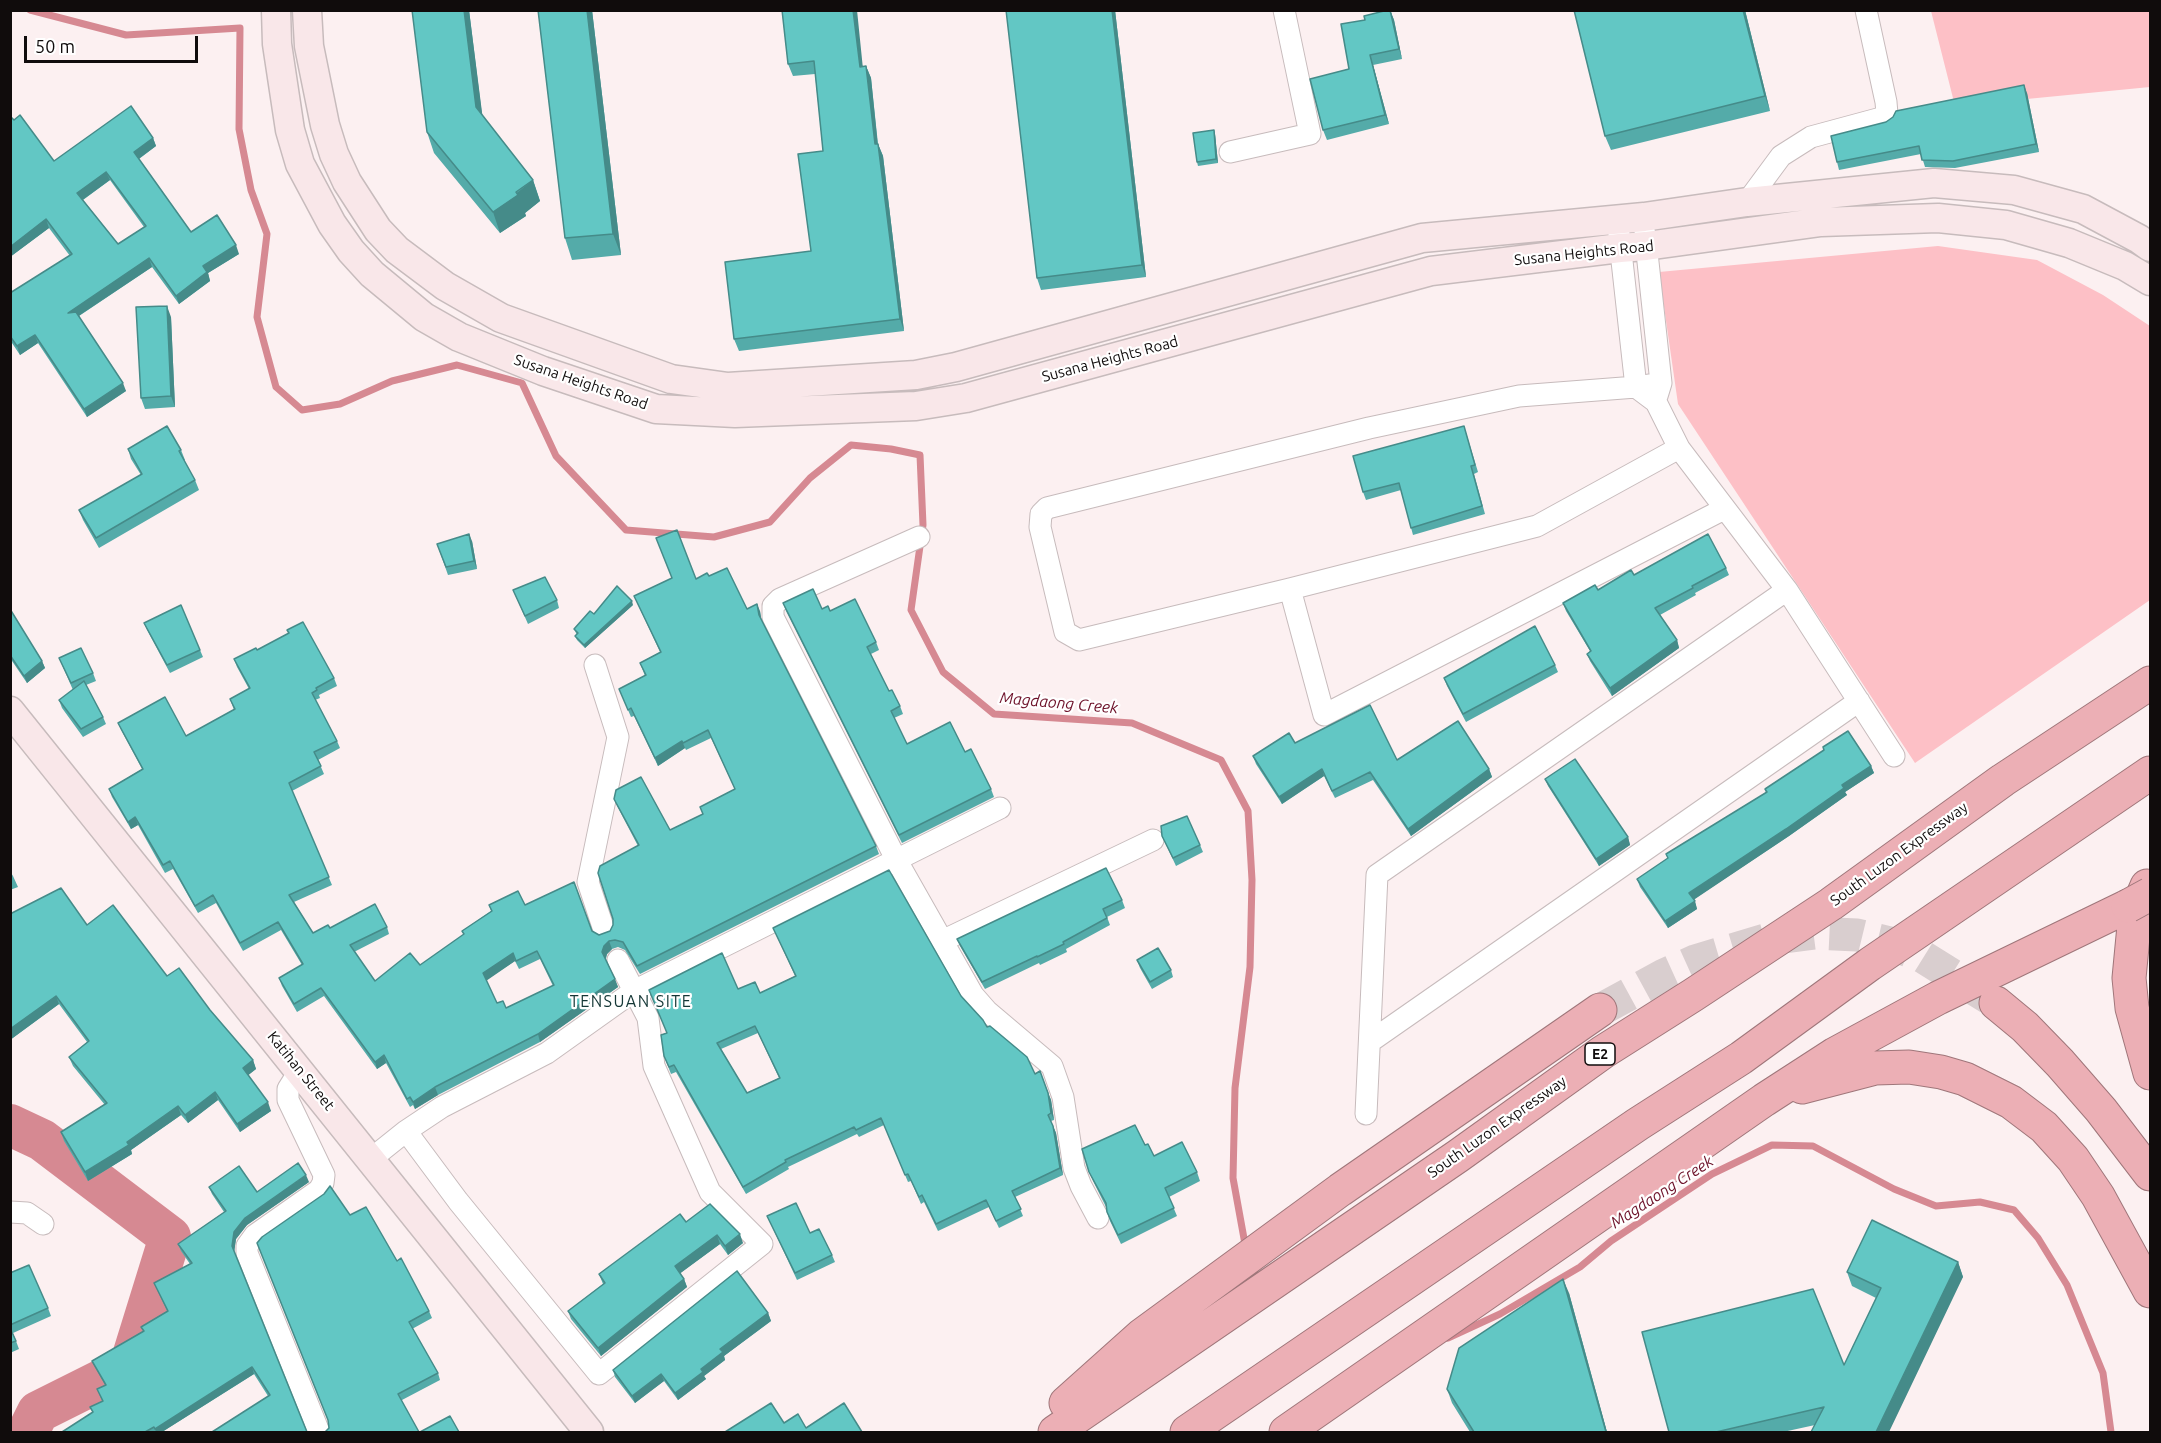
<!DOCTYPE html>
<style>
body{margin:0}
#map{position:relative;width:2161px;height:1443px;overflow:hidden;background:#fcf0f1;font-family:Ubuntu,sans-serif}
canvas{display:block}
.frame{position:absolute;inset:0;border:12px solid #100c0c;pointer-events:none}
.scale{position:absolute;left:24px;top:36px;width:174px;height:27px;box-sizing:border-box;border:3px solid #100c0c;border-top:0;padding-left:8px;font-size:18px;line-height:21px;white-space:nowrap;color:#100c0c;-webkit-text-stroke:4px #fff;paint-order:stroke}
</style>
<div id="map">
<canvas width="2161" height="1443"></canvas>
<div class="frame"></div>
<div class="scale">50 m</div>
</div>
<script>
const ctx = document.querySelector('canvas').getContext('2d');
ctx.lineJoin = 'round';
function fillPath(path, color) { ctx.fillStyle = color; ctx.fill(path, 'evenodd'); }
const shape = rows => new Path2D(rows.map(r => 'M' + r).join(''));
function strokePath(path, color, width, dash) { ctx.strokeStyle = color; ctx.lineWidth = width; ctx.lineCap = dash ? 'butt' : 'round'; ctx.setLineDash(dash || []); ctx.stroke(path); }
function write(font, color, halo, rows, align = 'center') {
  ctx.font = font + ' Ubuntu,sans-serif'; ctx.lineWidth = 4.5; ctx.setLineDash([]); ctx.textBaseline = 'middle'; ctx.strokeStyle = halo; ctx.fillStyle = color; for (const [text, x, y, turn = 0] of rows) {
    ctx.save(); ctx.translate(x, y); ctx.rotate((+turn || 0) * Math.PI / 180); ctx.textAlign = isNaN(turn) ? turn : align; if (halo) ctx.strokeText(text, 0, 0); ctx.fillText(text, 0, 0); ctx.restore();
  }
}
fillPath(shape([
 [1931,11,2150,11,2150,87,1955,106],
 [1938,246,2037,260,2103,295,2150,326,2150,600,1915,763,1678,404,1659,272]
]), '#fdc0c6');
strokePath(shape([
 [30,10,126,35,240,28,239,129,251,190,267,234,257,317,276,387,302,410,340,404,392,381,457,365,522,383,556,456,626,530,714,537,770,522,810,478,851,445,891,449,920,455,923,525,911,610,943,672,994,714,1132,723,1221,760,1248,811,1252,880,1250,967,1235,1088,1233,1178,1245,1244],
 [1448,1338,1500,1314,1580,1267,1611,1241,1712,1174,1772,1145,1813,1146,1894,1189,1936,1206,1980,1202,2014,1210,2038,1238,2067,1285,2103,1373,2111,1432]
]), '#d68992', 7);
strokePath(shape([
 [10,1125,42,1140,170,1237,130,1366,38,1412,28,1432]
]), '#d68992', 42);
strokePath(shape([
 [1600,1010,1664,975,1695,961,1769,939,1815,933,1857,935,1890,943,1923,957,1989,998]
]), '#d9cecf', 33, [33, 16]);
const street = shape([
 [1230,152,1310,134,1284,10],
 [1747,202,1781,156,1811,137,1885,117,1887,114,1886,102,1866,10],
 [1619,234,1636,387,1656,402,1679,448,1787,590,1894,756],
 [1645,234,1661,383,1657,396],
 [1661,383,1636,387,1519,396,1369,428,1047,508,1041,514,1040,527,1065,632,1079,640,1290,589,1537,526,1679,448],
 [919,537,780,599,773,606,773,617,897,861,973,995,987,1011,1052,1066,1063,1097,1074,1168,1081,1186,1098,1218],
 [1290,589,1324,715,1724,509],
 [595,665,618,737,588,882,604,930],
 [942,941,1153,840],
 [1371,1041,1859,701],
 [300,1070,288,1089,288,1100,324,1175,323,1183,319,1190,255,1235,247,1246,247,1253,319,1432],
 [1366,1114,1377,875,1787,590],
 [406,1131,458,1201,599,1374,762,1244,710,1192,654,1066,648,1018,618,960],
 [371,1159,406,1131,442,1107,547,1053,634,991,1000,808],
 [10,1212,27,1213,43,1224]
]);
const secondary = shape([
 [276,10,277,44,290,130,300,164,332,224,351,251,372,274,424,317,459,337,543,371,656,409,735,413,916,406,966,398,1431,271,1620,248,1646,246,1821,222,1938,218,2006,225,2069,243,2125,266,2150,281],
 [307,10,309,46,325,125,334,154,347,182,378,230,397,250,445,286,501,318,671,379,728,387,916,375,956,367,1422,238,1644,217,1747,202,1934,183,2014,190,2083,209,2139,239,2150,247],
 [10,711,589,1432]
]);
const highway = shape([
 [2147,886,2138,907,2134,926,2129,978,2132,1008,2150,1073],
 [1996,1003,2025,1027,2060,1063,2101,1110,2150,1174],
 [1802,1087,1875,1068,1909,1067,1941,1072,1965,1079,2011,1102,2044,1127,2073,1159,2098,1196,2150,1291],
 [1066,1403,1142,1335,1340,1190,1600,1010],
 [1055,1432,1458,1156,1603,1052,1693,995,1831,904,2003,780,2150,683],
 [1187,1432,1638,1124,1741,1058,1870,964,2150,773],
 [1286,1432,1764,1100,1835,1054,1938,998,2128,906]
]);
strokePath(street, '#c7bbbc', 23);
strokePath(secondary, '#c7bbbc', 31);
strokePath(highway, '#9f767a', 35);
strokePath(street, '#fff', 21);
strokePath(secondary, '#f9e7e9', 28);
strokePath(highway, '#ecafb5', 33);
const highwayBridge = shape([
 [2128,906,2150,894]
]);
strokePath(highwayBridge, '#9f767a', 35, []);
strokePath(highwayBridge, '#ecafb5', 33);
fillPath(shape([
 [469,10,482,115,533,180,540,201,525,213,526,216,500,233,434,153,427,132],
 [538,10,592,10,621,255,572,260,565,238],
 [782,10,863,66,866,66,871,78,878,144,883,156,904,331,739,351,734,339,811,251,823,151,815,74,793,76,788,64],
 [1115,10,1146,277,1041,290,1037,278],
 [1390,10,1394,20,1402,59,1373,65,1389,124,1327,140,1323,130,1349,69,1365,20],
 [1745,10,1770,111,1611,150,1605,136],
 [2027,93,2039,152,1955,168,1925,167,1921,154,1839,170,1837,162],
 [10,116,54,161,153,138,156,146,139,159,191,232,239,254,208,273,210,281,179,304,152,267,79,316,126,391,87,417,38,343,20,355,10,340,10,293,70,256,49,228,10,257],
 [110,180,144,227,118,244,83,200],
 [1214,130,1215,134,1218,163,1198,166,1197,162],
 [171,317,175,407,145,409,141,398],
 [1464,426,1478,472,1474,474,1485,514,1413,535,1401,490,1366,500,1363,492],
 [128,449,181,450,185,460,184,460,195,480,199,490,99,548,83,520,79,510,141,475,131,459],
 [472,541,477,569,448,575,437,544],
 [1726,568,1729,575,1695,593,1696,595,1660,615,1677,640,1679,648,1612,696,1590,661,1587,654,1590,651,1566,611,1563,603,1634,575],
 [709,576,747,609,760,611,761,620,876,846,879,854,640,974,625,950,618,947,612,949,607,954,606,959,618,987,540,1042,438,1095,415,1109,413,1105,410,1107,386,1063,377,1069,324,996,297,1012,282,986,279,978,302,965,281,930,243,951,216,903,198,913,173,869,165,873,138,825,131,829,112,797,109,789,142,769,121,730,118,723,186,736,234,710,230,699,249,689,237,667,234,659,257,650,334,678,337,686,319,695,320,698,315,700,337,741,340,748,318,760,324,774,292,791,332,885,294,902,313,933,330,928,387,927,389,934,354,952,375,981,420,965,464,935,462,931,491,911,489,905,525,905,599,935,610,931,613,925,638,846,617,806,614,799,670,830,703,814,700,807,735,789,711,738,686,750,685,748,658,766,634,716,631,717,619,689,645,676,640,663,660,652,634,596],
 [540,959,553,986,506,1008,497,1003,486,980,515,961,519,969],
 [513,590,557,600,559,608,528,624],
 [783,603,822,609,830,611,876,642,879,650,871,654,889,691,900,706,903,714,894,718,907,744,965,752,991,789,994,797,902,843,786,611],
 [633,605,585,648,577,640,575,636,577,635,574,629,594,614],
 [10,609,42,661,45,668,27,683,10,658],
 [144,623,200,650,203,657,170,673,147,630],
 [59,658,93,673,96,681,86,685,103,717,106,724,83,737,62,708,59,700,73,690],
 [1555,665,1558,672,1466,722,1447,686,1444,678],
 [1295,743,1397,760,1489,769,1492,777,1411,836,1373,780,1335,798,1324,776,1282,804,1256,764,1253,756],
 [1823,747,1871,766,1874,773,1845,792,1847,795,1789,836,1694,899,1697,909,1668,928,1640,887,1637,879,1668,859,1666,854,1766,793,1765,789,1824,750],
 [1545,779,1628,837,1630,845,1599,866,1548,786],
 [1162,836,1200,845,1203,852,1176,866],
 [10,871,13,876,18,887,10,890],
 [1122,900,1125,908,1107,917,1110,925,1066,949,1067,952,1040,965,1039,963,985,989,960,946,957,939],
 [10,914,87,925,167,976,210,1010,253,1060,256,1069,248,1075,271,1111,240,1132,218,1100,188,1123,181,1115,131,1150,132,1154,88,1181,64,1141,61,1132,105,1105,73,1066,69,1057,87,1042,59,1004,10,1040],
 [773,928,961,996,987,1027,1035,1074,1040,1071,1051,1100,1054,1120,1051,1121,1056,1133,1063,1175,1015,1197,1023,1216,999,1228,989,1207,938,1231,924,1202,921,1204,911,1181,908,1182,884,1125,859,1137,857,1134,788,1167,789,1169,746,1194,676,1072,671,1074,664,1056,667,1033,738,989,760,993,795,976],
 [758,1033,779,1078,747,1093,721,1049],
 [1137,960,1171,970,1173,977,1152,989,1140,968],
 [1145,1145,1154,1156,1197,1172,1200,1181,1169,1197,1177,1216,1121,1244,1110,1221,1107,1212,1106,1207,1093,1181,1089,1172],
 [309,1182,247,1225,236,1239,234,1252,307,1432,268,1396,254,1374,162,1432,62,1432,92,1413,102,1401,97,1389,105,1385,95,1367,92,1361,143,1331,141,1327,167,1311,154,1283,190,1264,181,1251,178,1244,224,1212,212,1194,209,1187,257,1192],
 [350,1215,397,1261,429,1311,432,1318,412,1329,438,1373,440,1380,402,1400,329,1428],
 [767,1216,810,1233,832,1255,835,1262,797,1280],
 [686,1222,743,1243,728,1255,720,1244,680,1273,684,1279,687,1287,601,1356,571,1319,568,1311,603,1284,599,1274],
 [1958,1262,1963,1277,1815,1425,1783,1432,1669,1432,1844,1365,1876,1298,1852,1286,1847,1272],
 [10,1273,48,1308,51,1316,13,1333,19,1349,10,1353],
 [1569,1293,1607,1432,1470,1432,1452,1403,1447,1389],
 [768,1313,771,1321,724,1356,725,1360,704,1376,706,1379,678,1400,664,1381,635,1403,615,1377,613,1370]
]), '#54aba9');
fillPath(shape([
 [464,10,469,10,484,128,476,107],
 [587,10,592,10,621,255,613,234],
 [853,10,857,10,864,79,860,67],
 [1112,10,1115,10,1146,277,1142,265],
 [1390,10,1394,20,1402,59,1399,49],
 [1743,10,1745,10,1770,111,1765,96],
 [1370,55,1373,65,1389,124,1385,115],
 [866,66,871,78,879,157,875,144],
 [2024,85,2027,93,2039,152,2036,144],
 [1214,130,1215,134,1218,163,1216,159],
 [153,138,156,146,137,160,134,152],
 [878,144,883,156,904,331,900,319],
 [106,172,110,180,81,201,77,193],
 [533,180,540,201,525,213,526,216,500,233,493,212],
 [46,219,49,228,10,257,10,247],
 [236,245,239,254,208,273,210,281,179,304,176,296,203,266],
 [149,258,152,267,71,321,68,313],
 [167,306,171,317,175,407,171,396],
 [35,335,38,343,20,355,17,346],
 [123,383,126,391,87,417,84,409],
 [469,534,472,541,477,569,474,561],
 [632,601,633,605,585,648,584,645],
 [757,604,760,611,762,623,759,615],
 [1677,640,1679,648,1612,696,1610,688],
 [42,661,45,668,27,683,24,676],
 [682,741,685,748,658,766,655,758],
 [1871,766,1874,773,1845,792,1847,795,1789,836,1692,901,1689,893,1842,785],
 [1322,769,1324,776,1282,804,1279,797],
 [1489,769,1492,777,1411,836,1408,829],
 [135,817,138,825,131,829,128,822],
 [1628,837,1630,845,1599,866,1596,859],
 [1695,901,1697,909,1668,928,1665,921],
 [609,941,612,949,607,954,605,960,602,952,604,946],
 [513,953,515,961,486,981,483,973],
 [615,979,618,987,540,1042,538,1034],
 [56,996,59,1004,10,1040,10,1029],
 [384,1055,386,1063,377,1069,375,1062],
 [253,1060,256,1069,246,1077,243,1068],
 [435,1087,438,1095,415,1109,413,1102],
 [215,1092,218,1100,188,1123,185,1115],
 [1048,1093,1051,1100,1054,1120,1051,1113],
 [268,1102,271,1111,240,1132,237,1124],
 [178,1106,181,1115,131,1150,132,1154,88,1181,85,1172],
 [1053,1126,1056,1133,1063,1175,1060,1168],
 [306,1175,309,1182,247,1225,236,1239,234,1253,232,1246,234,1232,245,1218],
 [740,1234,743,1243,728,1255,725,1246],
 [717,1235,720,1244,678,1275,675,1266],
 [1958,1262,1963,1277,1889,1432,1876,1432],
 [684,1279,687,1287,601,1356,598,1348],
 [1563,1279,1569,1293,1607,1432,1606,1432],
 [768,1313,771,1321,724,1356,725,1360,704,1376,706,1379,678,1400,675,1393,720,1349],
 [252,1367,254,1374,162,1432,156,1432,155,1429],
 [661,1374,664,1381,635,1403,632,1396]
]), '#458b89');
const building = shape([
 [412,10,464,10,476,107,533,180,516,192,518,195,493,212,427,132,412,10],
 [538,10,587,10,613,234,565,238,538,10],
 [782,10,853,10,860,67,866,66,875,144,878,144,900,319,734,339,725,262,811,251,798,154,823,151,814,61,788,64,782,10],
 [1006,10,1112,10,1142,265,1037,278,1006,10],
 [1388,10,1390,10,1399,49,1370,55,1385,115,1323,130,1310,79,1349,69,1341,24,1365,20,1364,16,1388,10],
 [1574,10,1743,10,1765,96,1605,136,1574,10],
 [2024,85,2036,144,1953,161,1922,160,1919,146,1837,162,1831,136,1886,122,1893,117,1896,111,2024,85],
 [131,106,153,138,134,152,191,232,217,215,236,245,203,266,207,272,176,296,149,258,68,313,76,312,123,383,84,409,35,335,17,346,10,336,10,293,72,254,46,219,10,247,10,116,14,120,20,115,54,161,131,106],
 [106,172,146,226,118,244,77,193,106,172],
 [1214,130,1216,159,1197,162,1193,133,1214,130],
 [167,306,171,396,141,398,136,307,167,306],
 [167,426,181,450,179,451,195,480,96,538,79,510,142,474,128,449,167,426],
 [1464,426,1475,465,1471,466,1482,506,1411,528,1399,483,1363,492,1353,456,1464,426],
 [677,530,696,579,707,573,709,576,727,568,747,609,757,604,759,615,876,846,637,966,623,942,615,940,609,941,604,946,602,952,615,979,538,1034,435,1087,413,1102,410,1097,407,1099,384,1055,375,1062,321,988,294,1004,279,978,303,964,278,922,240,943,213,895,195,906,170,861,163,865,135,817,128,822,109,789,143,769,118,723,165,697,186,736,235,709,230,699,250,688,234,659,256,648,257,650,289,633,287,630,303,622,334,678,316,688,317,690,312,693,337,741,314,752,321,766,289,783,329,877,289,895,313,933,328,925,330,928,375,904,387,927,350,945,375,981,410,953,420,965,464,934,462,931,492,911,489,905,518,891,525,905,574,882,592,931,599,935,610,931,613,925,613,919,598,873,600,866,639,845,614,799,616,790,641,777,670,830,703,814,700,807,735,789,708,730,683,743,682,741,655,758,631,708,628,710,619,689,646,675,640,663,661,652,634,596,672,578,656,538,677,530],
 [537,951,554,985,506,1008,503,1001,497,1003,483,973,513,953,516,961,537,951],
 [469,534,474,561,446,567,437,544,469,534],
 [1708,534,1726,568,1692,586,1693,588,1655,608,1677,640,1610,688,1587,654,1591,651,1563,603,1595,585,1598,590,1631,570,1634,575,1708,534],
 [545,577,557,600,525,616,513,590,545,577],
 [617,586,632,601,584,645,575,636,578,633,574,629,590,611,594,614,617,586],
 [813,589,822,609,828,606,830,611,855,599,876,642,867,647,889,691,892,690,900,706,891,711,907,744,950,722,965,752,971,749,991,789,899,835,783,603,813,589],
 [181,605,200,650,167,665,144,623,181,605],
 [10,609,42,661,24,676,10,655,10,609],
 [1535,626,1555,665,1463,714,1444,678,1535,626],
 [81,648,93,673,71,683,59,658,81,648],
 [84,681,103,717,81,729,59,700,84,681],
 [1370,705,1397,760,1458,721,1489,769,1408,829,1370,772,1332,791,1322,769,1279,797,1253,756,1289,733,1295,743,1370,705],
 [1848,731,1871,766,1842,785,1844,788,1786,829,1689,893,1695,901,1665,921,1637,879,1668,858,1666,854,1767,792,1765,789,1824,750,1823,747,1848,731],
 [1575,759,1628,837,1596,859,1545,779,1575,759],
 [1187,816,1200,845,1173,858,1162,836,1161,826,1187,816],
 [1106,868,1122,900,1103,909,1107,918,1063,942,1064,944,1037,957,1037,956,982,982,957,939,1106,868],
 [889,870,961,996,983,1020,987,1027,990,1026,1027,1057,1035,1074,1040,1071,1048,1093,1051,1113,1048,1115,1053,1126,1060,1168,1012,1191,1021,1209,996,1221,986,1200,936,1224,922,1195,919,1197,908,1174,905,1175,881,1118,856,1130,854,1127,785,1160,786,1162,743,1187,674,1065,669,1067,664,1056,661,1035,667,1033,649,990,722,953,738,989,755,982,760,993,796,976,773,928,889,870],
 [755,1026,780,1078,747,1093,717,1043,755,1026],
 [61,888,87,925,113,905,167,976,179,968,210,1010,253,1060,243,1068,268,1102,237,1124,215,1092,185,1115,178,1106,127,1142,129,1145,85,1172,61,1132,107,1103,69,1057,89,1041,56,996,10,1029,10,914,61,888],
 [1158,948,1171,970,1150,982,1137,960,1158,948],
 [1135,1125,1145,1145,1148,1144,1154,1156,1182,1142,1197,1172,1165,1188,1174,1208,1118,1235,1107,1212,1106,1203,1089,1172,1082,1149,1135,1125],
 [298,1163,306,1175,245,1218,234,1232,232,1246,307,1432,212,1432,270,1395,252,1367,155,1429,154,1427,145,1432,62,1432,93,1412,90,1407,103,1401,97,1389,106,1385,92,1361,144,1331,141,1327,168,1311,154,1283,192,1263,178,1244,226,1211,209,1187,239,1166,257,1192,298,1163],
 [330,1186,350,1215,366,1207,397,1261,401,1258,429,1311,409,1322,438,1373,398,1394,419,1432,325,1432,329,1428,328,1420,257,1243,262,1237,324,1194,330,1186],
 [796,1203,810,1233,819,1229,832,1255,795,1273,767,1216,796,1203],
 [710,1204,740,1234,725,1246,717,1235,675,1266,684,1279,598,1348,568,1311,605,1283,599,1274,680,1214,686,1222,710,1204],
 [1872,1220,1958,1262,1876,1432,1811,1432,1824,1407,1716,1432,1669,1432,1642,1332,1813,1289,1844,1365,1881,1288,1847,1272,1872,1220],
 [29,1265,48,1308,10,1325,10,1273,29,1265],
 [737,1271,768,1313,720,1349,723,1352,701,1369,703,1372,675,1393,661,1374,632,1396,613,1370,737,1271],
 [1563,1279,1606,1432,1474,1432,1447,1389,1459,1348,1563,1279],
 [10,1328,16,1341,10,1343,10,1328],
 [771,1403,784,1423,798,1414,806,1428,844,1403,862,1432,725,1432,771,1403],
 [450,1416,459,1432,420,1432,450,1416]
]);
fillPath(building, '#62c7c4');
strokePath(building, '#458b89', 1.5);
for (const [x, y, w] of [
 [1600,1054,30]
]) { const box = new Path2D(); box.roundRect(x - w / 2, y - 11, w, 22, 4.5); ctx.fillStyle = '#fff'; ctx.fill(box); strokePath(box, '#100c0c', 1.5); }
write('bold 14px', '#100c0c', null, [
 ["E2",1600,1054]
]);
write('15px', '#100c0c', '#fff', [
 ["Susana Heights Road",1584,253,-6],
 ["Susana Heights Road",1110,359,-15],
 ["Susana Heights Road",581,382,19],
 ["South Luzon Expressway",1899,854,-36],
 ["Katihan Street",301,1071,51],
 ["South Luzon Expressway",1497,1127,-35]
]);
write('italic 16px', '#6d1129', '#fff', [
 ["Magdaong Creek",1059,703,5],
 ["Magdaong Creek",1662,1192,-33]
]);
ctx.letterSpacing = '1.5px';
write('16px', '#153736', '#fff', [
 ["TENSUAN SITE",631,1002]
]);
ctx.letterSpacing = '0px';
</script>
